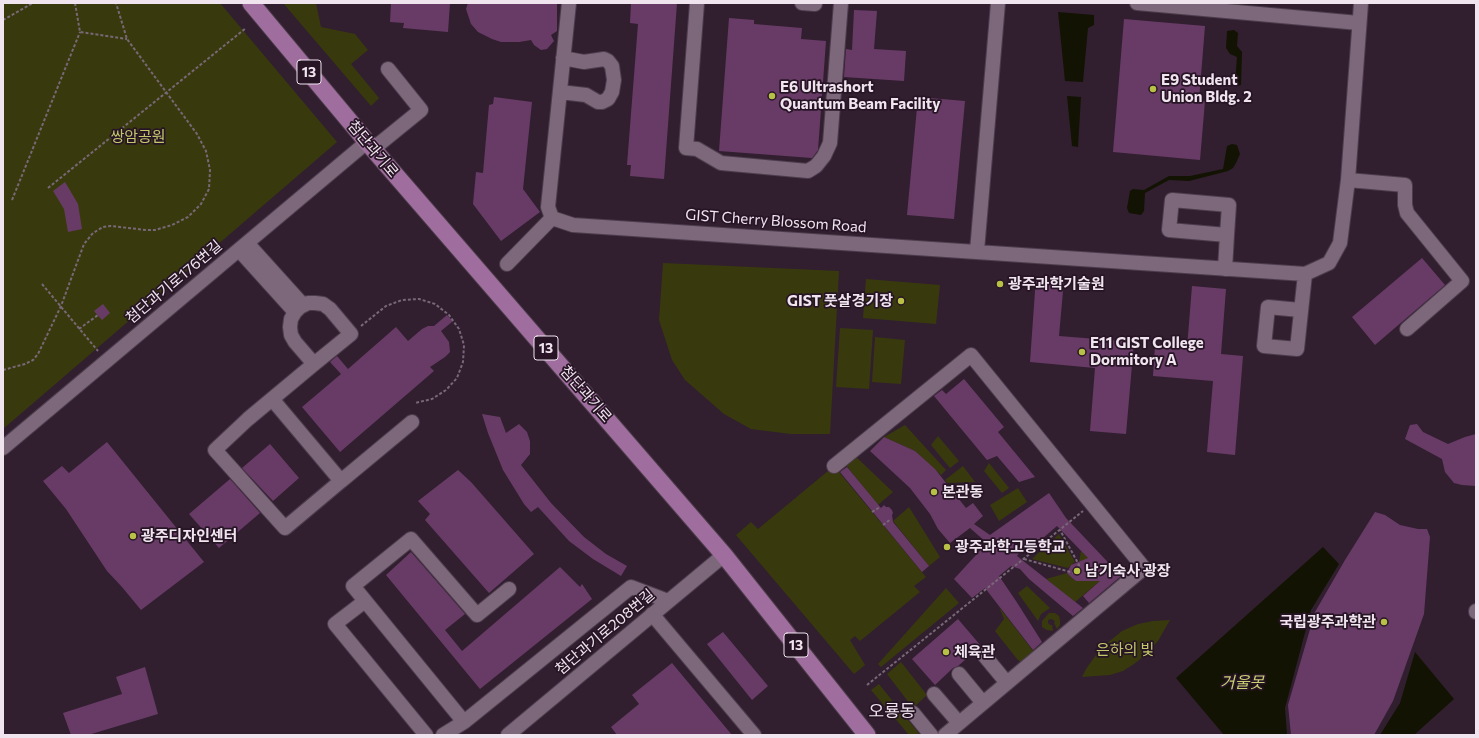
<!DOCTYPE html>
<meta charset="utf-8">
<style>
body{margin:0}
#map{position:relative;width:1479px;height:738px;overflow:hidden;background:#311f30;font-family:Commissioner,sans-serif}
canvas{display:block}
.frame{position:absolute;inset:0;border:4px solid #f0e4ef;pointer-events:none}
</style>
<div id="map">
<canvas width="1479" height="738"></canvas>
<div class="frame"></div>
</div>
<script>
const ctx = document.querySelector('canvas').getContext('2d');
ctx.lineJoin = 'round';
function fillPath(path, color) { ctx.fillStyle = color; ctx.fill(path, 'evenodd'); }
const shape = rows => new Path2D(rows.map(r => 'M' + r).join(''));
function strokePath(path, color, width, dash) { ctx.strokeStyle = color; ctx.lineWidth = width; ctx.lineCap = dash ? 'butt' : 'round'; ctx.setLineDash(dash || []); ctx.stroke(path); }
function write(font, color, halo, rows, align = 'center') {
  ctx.font = font + ' Commissioner,"Noto Sans KR",sans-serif'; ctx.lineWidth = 3.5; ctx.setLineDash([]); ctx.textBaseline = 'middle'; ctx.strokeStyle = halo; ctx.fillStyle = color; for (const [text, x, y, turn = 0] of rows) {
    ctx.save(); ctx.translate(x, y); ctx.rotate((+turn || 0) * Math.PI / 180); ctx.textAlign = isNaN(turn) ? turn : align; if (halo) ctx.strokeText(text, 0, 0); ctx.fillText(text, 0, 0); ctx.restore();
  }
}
fillPath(shape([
 [3,3,220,3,337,142,3,429],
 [283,3,316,3,321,27,355,34,368,50,351,64,379,98,371,106],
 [663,263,839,271,830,434,791,434,751,429,724,414,685,380,672,360,659,320],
 [866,279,940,285,936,324,863,318],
 [840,328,873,330,869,389,836,387],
 [875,337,905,340,901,384,872,382],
 [905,425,946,470,941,475,915,451,884,437],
 [938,436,959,461,950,468,931,445],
 [854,455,893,492,878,505,845,464],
 [989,463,1009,488,1002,493,984,471],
 [834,466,926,577,914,586,920,592,860,641,855,636,850,640,865,665,854,674,736,535,751,522,758,529],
 [963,466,975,482,947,483,945,480],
 [1018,488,1027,502,999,521,990,505],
 [909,507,940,557,929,566,893,521],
 [1059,534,1075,562,1071,565,1068,568,1032,559],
 [1081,551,1106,576,1075,602,1046,579,1067,573,1071,577,1076,581],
 [1027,586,1050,608,1041,614,1038,621,1018,593],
 [946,588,959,603,881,667,878,664],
 [999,607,1037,656,1023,664,1017,659,995,631,1004,619],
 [1049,613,1055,613,1059,616,1060,620,1060,625,1057,629,1054,623,1055,621,1051,619,1048,620,1048,623,1050,625,1052,625,1053,631,1047,630,1042,627,1042,621],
 [1170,620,1158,641,1144,656,1134,664,1123,671,1110,675,1082,677,1086,669,1101,648,1122,631,1138,624,1153,621],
 [901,662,927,695,913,708,887,674],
 [879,684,920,735,909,735,871,690]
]), '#383a0d');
fillPath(shape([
 [1058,12,1094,15,1094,25,1088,28,1083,82,1065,81],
 [1234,30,1238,33,1237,46,1242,52,1241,85,1237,86,1235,83,1237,57,1230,54,1226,48,1227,31],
 [1067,96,1081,97,1078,147,1072,146],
 [1232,144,1237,145,1240,154,1236,163,1233,168,1228,171,1189,181,1169,180,1145,193,1144,211,1141,215,1129,213,1127,208,1130,191,1133,189,1144,190,1169,176,1190,176,1223,169,1227,146],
 [1323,547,1339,564,1311,610,1285,708,1287,735,1224,735,1176,678],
 [1415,652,1454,699,1414,735,1380,735,1400,703]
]), '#121302');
fillPath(shape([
 [391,3,450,3,448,32,403,28,404,23,390,22],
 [468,3,557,3,557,31,551,35,554,41,547,49,541,50,534,45,531,40,519,42,501,42,492,39,478,32,471,24,466,9],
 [631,3,677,3,664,179,630,176,631,165,627,165,638,24,630,23],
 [854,10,877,11,874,49,906,51,904,81,844,77,846,49,852,50],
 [729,18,754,20,754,24,802,28,801,39,826,41,818,150,812,158,719,151],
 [1124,19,1205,26,1199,100,1205,101,1200,160,1113,152],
 [494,97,532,102,523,189,540,212,501,241,473,204,476,172,483,173,489,105,493,104],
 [918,97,965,101,954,219,907,215],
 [65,182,78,204,82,229,68,232,64,209,53,191],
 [1422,258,1445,285,1375,345,1352,317],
 [1036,277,1064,280,1059,336,1134,342,1126,434,1090,431,1095,368,1030,362],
 [1192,286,1226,289,1221,354,1243,356,1235,455,1207,452,1213,381,1153,376,1155,346,1187,348],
 [103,304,110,313,102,320,94,311],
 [447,315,453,321,441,331,449,342,450,352,445,357,430,367,434,371,340,452,302,407,341,374,330,362,337,356,348,369,396,327,408,341,422,329,428,326,434,326],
 [964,379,1004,427,998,432,1035,477,1019,482,997,456,987,460,934,396,942,390,946,394],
 [482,414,500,417,506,433,519,424,527,432,530,441,530,454,521,465,551,503,584,537,606,554,627,566,621,576,593,559,569,541,538,507,531,512,524,504,503,470,488,433],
 [1417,424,1423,432,1448,444,1465,437,1476,434,1476,486,1462,485,1454,483,1445,472,1442,459,1405,439,1410,425],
 [884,437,915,451,935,469,966,508,973,503,983,516,974,524,990,535,1049,493,1066,518,1121,576,1089,603,1083,596,1100,581,1076,581,1071,577,1067,573,1071,565,1088,558,1057,526,1028,551,1022,548,1017,556,1083,608,1073,616,1029,579,1020,569,1011,566,999,576,1016,601,1042,642,1033,650,985,588,972,598,954,579,987,543,970,528,950,543,938,529,930,514,910,488,870,451],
 [107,442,204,562,141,610,122,587,107,571,66,509,43,481,62,466,69,473],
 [270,444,299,478,273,501,242,468],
 [847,467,881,508,884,505,886,507,889,507,892,510,893,513,892,515,893,522,929,566,922,572,840,472],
 [458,470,471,482,534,554,489,593,425,520,430,514,418,501],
 [230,479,260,513,219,548,189,514],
 [1375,512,1385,515,1400,525,1418,529,1427,529,1430,537,1424,614,1393,701,1374,735,1291,735,1288,705,1315,612,1345,560],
 [411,552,465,614,445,630,462,651,560,567,580,587,582,584,592,599,480,689,386,575],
 [958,619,981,646,958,666,953,668,935,685,912,659],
 [723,632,768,686,752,700,707,644],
 [672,663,732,735,617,735,611,727,639,704,632,695],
 [145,667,158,714,88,735,71,735,63,713,122,694,116,677]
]), '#683b66');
const minor = shape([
 [569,3,548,207,552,218,573,225,1305,274,1329,263,1340,243,1348,180,1361,3],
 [697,3,686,148,697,149,721,163,808,171,816,166,824,156,830,143,841,3],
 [802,3,815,4],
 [1137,3,1359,23],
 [560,92,586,95,598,102,602,102,608,99,612,92,614,80,612,66,608,61,604,59,584,62,563,58],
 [373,149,421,110,388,69],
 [1348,180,1405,185,1405,205,1407,213,1462,281,1407,329],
 [247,243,303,305],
 [239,250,295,312],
 [977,251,998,3],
 [507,264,552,218],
 [1225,269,1227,235,1229,205,1172,200,1169,230,1227,235],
 [1300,310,1268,307,1264,346,1297,349,1305,274],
 [314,364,295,342,291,335,290,327,291,319,295,312,300,307,308,303,315,303,323,304,330,309,351,334,314,364,248,419,215,450,285,528,341,481],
 [272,399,341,481,412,422],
 [3,448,367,142],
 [834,466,971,355,1144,568,945,735],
 [509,589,477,615,411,539,353,586,464,722,631,587,668,601],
 [365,601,335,624,426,735],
 [1476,611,1476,612],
 [652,614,754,735],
 [983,654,1007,683],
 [959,674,983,703],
 [934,694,959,723],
 [913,713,931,735],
 [443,735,464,722],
 [508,735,724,555]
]);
const major = shape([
 [251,3,367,142,724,555,867,735]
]);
strokePath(minor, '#4d3d4c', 16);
strokePath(major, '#4d3d4c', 19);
strokePath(shape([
 [75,3,80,32,127,39],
 [3,20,33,3],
 [48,188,246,28],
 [12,200,80,32],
 [42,284,98,351],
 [361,326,386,306,402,300,419,299,435,304,449,315,459,329,464,345,463,362,457,378,446,390,432,399,415,403],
 [79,329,98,315],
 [3,370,25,364,33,360,38,354,61,306,84,244,93,233,103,227,111,226,146,230,155,230,172,225,188,217,201,204,209,189,210,170,206,151,197,134,127,39,116,3],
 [872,512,880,507],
 [883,525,891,519],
 [1024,559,1074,573,1079,565,1060,530],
 [867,685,1083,511]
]), '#786877', 2, [3, 2]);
strokePath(minor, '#7d677b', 14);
strokePath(major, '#a06e9e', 17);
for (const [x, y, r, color] of [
 [1153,89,4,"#b9c046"],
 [772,96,4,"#b9c046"],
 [1000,284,4,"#b9c046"],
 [901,301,4,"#b9c046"],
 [1082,352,4,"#b9c046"],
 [934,492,4,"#b9c046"],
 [133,536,4,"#b9c046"],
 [947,547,4,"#b9c046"],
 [1077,571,4,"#b9c046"],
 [1384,622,4,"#b9c046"],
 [946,652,4,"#b9c046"]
]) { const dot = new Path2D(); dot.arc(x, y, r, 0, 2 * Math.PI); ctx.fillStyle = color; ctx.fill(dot); strokePath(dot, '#271526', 1.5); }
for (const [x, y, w] of [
 [309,72,24],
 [546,348,24],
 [796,645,24]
]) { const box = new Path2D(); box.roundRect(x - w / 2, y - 12, w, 24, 3); ctx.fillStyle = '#271526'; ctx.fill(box); strokePath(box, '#f0e4ef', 1); }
write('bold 14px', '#f0e4ef', null, [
 ["13",309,72],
 ["13",546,348],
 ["13",796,645]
]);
write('bold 15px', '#f0e4ef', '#271526', [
 ["E9 Student",1161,80],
 ["Union Bldg. 2",1161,97],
 ["E6 Ultrashort",780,87],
 ["Quantum Beam Facility",780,104],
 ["광주과학기술원",1008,284],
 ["GIST 풋살경기장",893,301,"right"],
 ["E11 GIST College",1090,343],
 ["Dormitory A",1090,360],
 ["본관동",942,492],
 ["광주디자인센터",141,536],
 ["광주과학고등학교",955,547],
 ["남기숙사 광장",1085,571],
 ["국립광주과학관",1376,622,"right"],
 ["체육관",954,652]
], 'left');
write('15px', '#c2c86a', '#271526', [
 ["쌍암공원",138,137],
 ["은하의 빛",1125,650]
]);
write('15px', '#f0e4ef', '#271526', [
 ["첨단과기로",373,149,50],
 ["GIST Cherry Blossom Road",776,221,4],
 ["첨단과기로176번길",174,282,-40],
 ["첨단과기로",586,394,49],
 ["첨단과기로208번길",605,632,-40]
]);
write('italic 16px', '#cad173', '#271526', [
 ["거울못",1242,683]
]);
write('17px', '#f0e4ef', '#271526', [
 ["오룡동",892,711]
]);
</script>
